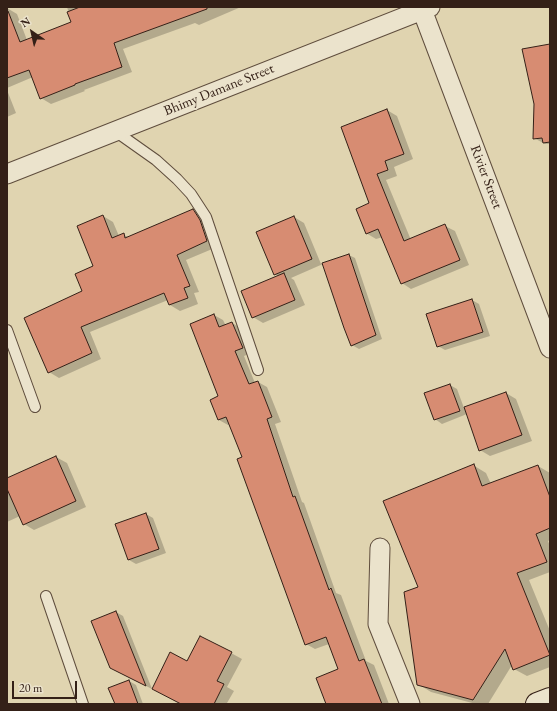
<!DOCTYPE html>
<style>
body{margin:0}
#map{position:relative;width:557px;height:711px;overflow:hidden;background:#e0d4b0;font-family:"EB Garamond",serif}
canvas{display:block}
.frame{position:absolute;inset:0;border:8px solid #342017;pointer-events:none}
.north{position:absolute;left:12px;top:12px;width:40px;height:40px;-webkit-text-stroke:3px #ebe3cc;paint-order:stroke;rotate:326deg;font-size:11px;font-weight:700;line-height:16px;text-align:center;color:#342017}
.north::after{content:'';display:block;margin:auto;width:14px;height:18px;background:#342017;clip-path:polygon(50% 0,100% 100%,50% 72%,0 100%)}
.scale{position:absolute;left:12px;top:681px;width:65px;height:18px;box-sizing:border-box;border:2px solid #342017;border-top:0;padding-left:5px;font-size:12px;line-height:14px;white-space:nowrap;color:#342017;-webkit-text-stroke:3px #ebe3cc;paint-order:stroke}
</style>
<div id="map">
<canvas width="557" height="711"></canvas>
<div class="frame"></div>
<div class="north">N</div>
<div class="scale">20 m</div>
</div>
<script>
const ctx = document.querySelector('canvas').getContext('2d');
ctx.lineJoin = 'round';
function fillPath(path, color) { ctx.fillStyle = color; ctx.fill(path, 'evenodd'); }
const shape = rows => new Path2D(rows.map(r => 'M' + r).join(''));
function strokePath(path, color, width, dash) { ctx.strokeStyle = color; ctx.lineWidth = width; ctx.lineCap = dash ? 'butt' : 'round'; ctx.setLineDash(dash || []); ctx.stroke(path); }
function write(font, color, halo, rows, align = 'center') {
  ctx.font = font + ' "EB Garamond",serif'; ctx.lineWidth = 4; ctx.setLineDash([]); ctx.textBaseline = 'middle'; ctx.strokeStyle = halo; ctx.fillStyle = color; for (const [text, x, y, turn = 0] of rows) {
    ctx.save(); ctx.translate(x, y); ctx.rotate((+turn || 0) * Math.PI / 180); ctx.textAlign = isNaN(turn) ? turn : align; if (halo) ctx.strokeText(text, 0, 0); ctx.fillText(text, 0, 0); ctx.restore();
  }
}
fillPath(shape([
 [67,7,241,7,199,25,195,23,123,49,132,72,84,90,85,91,51,104,41,98,33,77,7,88,7,8,17,14,27,40,72,23],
 [550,45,550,144,545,144,534,138],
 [7,90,16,113,7,117],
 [387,110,397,116,413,159,394,167,397,176,386,180,411,240,445,226,455,231,469,265,411,289,402,283,383,237,376,239,366,233],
 [193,210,203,216,217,247,186,260,199,292,194,293,198,304,180,311,170,305,168,300,90,332,101,359,59,378,49,372,94,267,103,216,113,222,119,236,124,235,128,237],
 [294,217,304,223,321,264,349,255,355,258,382,339,359,349,352,345,323,264,291,278,294,280,305,305,263,323,253,317,278,276,275,274],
 [472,300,479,304,490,336,445,350,438,346],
 [214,315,223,320,226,326,232,323,241,328,251,353,244,356,255,383,258,382,267,387,281,422,275,424,302,502,304,503,336,593,341,595,366,661,374,665,389,704,327,704,339,670,329,644,315,649,306,644,243,458,230,424,228,425,219,420,219,397],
 [450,385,457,389,464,408,506,393,516,399,532,441,490,456,480,450,467,414,442,424,435,419,425,394],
 [56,457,67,463,86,507,34,530,24,524,20,516,7,522,7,479],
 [473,465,486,473,491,484,538,466,550,473,550,540,548,541,550,546,550,572,529,580,550,631,550,667,527,676,514,669,512,665,488,704,476,704,431,692,418,684,419,588],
 [146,514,153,518,166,553,136,564,129,560],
 [116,612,123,616,152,689,118,672],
 [231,653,242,659,227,687,234,691,227,703,229,704,182,704,187,662],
 [129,681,136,685,143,704,113,704,115,703]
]), '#0003');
const building = shape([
 [80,7,207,7,207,9,114,43,122,67,75,84,75,85,40,99,29,70,7,78,7,11,8,11,20,42,71,22,67,12,80,7],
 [550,44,550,142,543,143,542,138,533,139,534,104,522,49,550,44],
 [387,109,404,154,385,161,388,170,377,174,404,241,445,224,460,260,401,284,378,229,366,234,356,209,369,203,341,127,387,109],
 [193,209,200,220,207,241,177,255,190,286,184,288,188,298,169,305,164,293,81,327,92,353,48,373,24,318,82,291,75,274,93,266,77,226,103,215,112,238,124,233,125,238,193,209],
 [294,216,312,259,274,275,256,232,294,216],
 [349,254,376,335,351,346,344,328,322,263,349,254],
 [284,273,295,300,252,318,241,291,284,273],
 [472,299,483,332,437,347,426,314,472,299],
 [214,314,219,327,232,322,243,348,235,351,249,384,258,381,272,417,267,419,293,497,295,496,329,590,331,588,359,661,364,659,382,704,326,704,316,678,338,669,326,637,305,645,237,459,242,457,226,417,218,420,210,400,218,396,190,324,214,314],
 [450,384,460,411,434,420,424,393,450,384],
 [506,392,522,435,479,451,464,407,506,392],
 [56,456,76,501,23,525,7,489,7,478,56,456],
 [474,464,482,486,538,465,550,497,550,528,536,534,547,562,517,573,550,655,513,670,505,649,473,700,417,685,404,592,418,587,383,501,474,464],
 [146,513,159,549,128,560,115,524,146,513],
 [116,611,146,686,110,668,91,621,116,611],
 [200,636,232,652,217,681,224,684,214,704,181,704,152,689,170,652,187,661,200,636],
 [129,680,138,704,115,704,108,688,129,680]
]);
fillPath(building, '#d78c72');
strokePath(building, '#342017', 1);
const lane = shape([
 [115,131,156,160,177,179,191,194,206,217,258,370],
 [7,330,35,407],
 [46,596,83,704]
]);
const street = shape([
 [421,7,550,348],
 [7,174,430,7],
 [380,548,378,624,410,704]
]);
const secondary = shape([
 [537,704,550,699]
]);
strokePath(lane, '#5f4d3d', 12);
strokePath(street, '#5f4d3d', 21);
strokePath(secondary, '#342017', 24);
strokePath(lane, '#ebe3cc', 10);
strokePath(street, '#ebe3cc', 19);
strokePath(secondary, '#ebe3cc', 22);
write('14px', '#342017', '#ebe3cc', [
 ["Bhimy Damane Street",219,90,-22],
 ["Rivier Street",486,177,69]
]);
</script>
